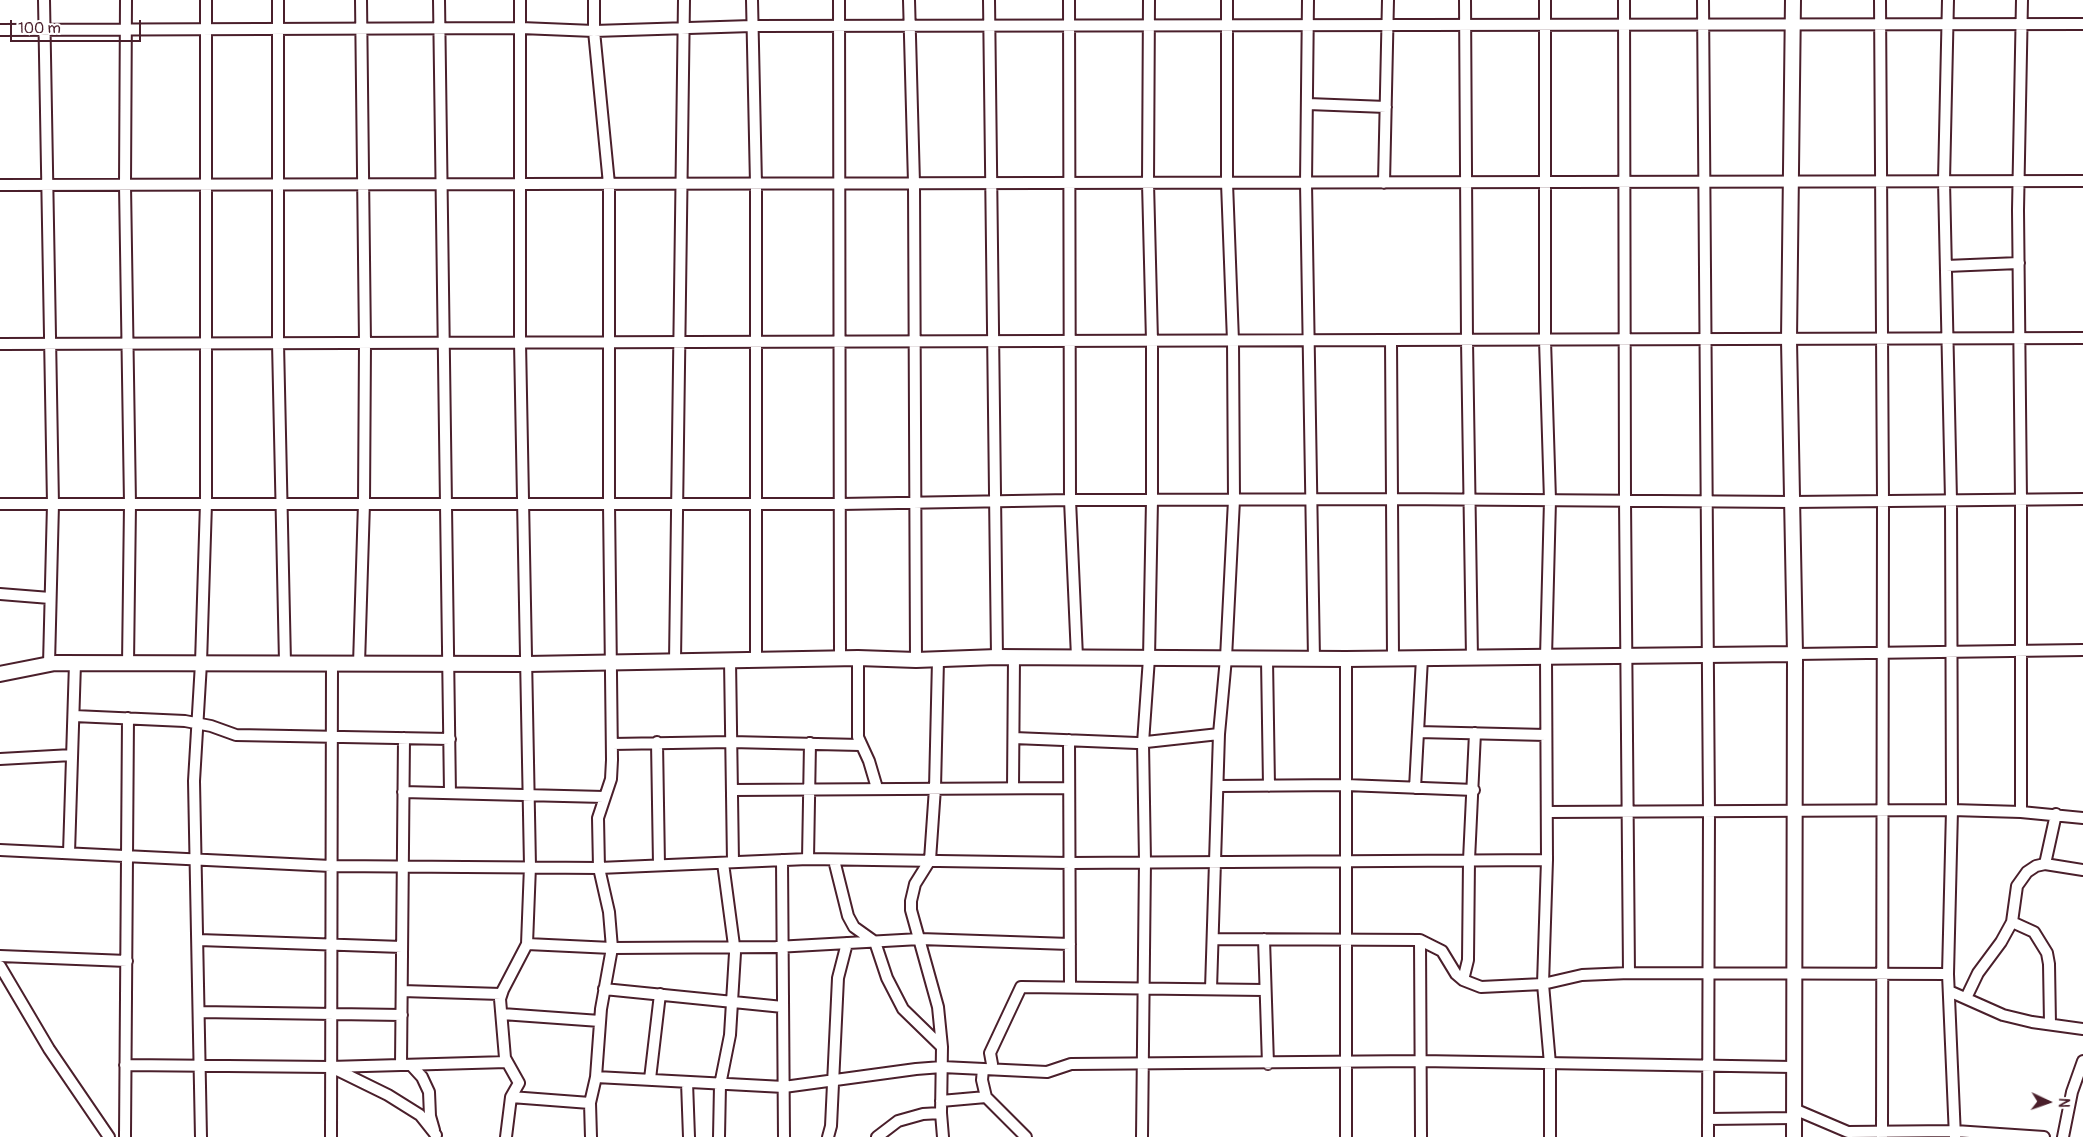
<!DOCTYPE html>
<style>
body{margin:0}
#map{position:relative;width:2083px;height:1137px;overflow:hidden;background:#fff;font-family:Pangolin,sans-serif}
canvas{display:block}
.north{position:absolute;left:2023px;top:1077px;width:50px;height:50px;-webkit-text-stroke:4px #fff;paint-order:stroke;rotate:93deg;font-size:14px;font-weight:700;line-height:20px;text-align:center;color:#4a1f2b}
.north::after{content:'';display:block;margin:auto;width:18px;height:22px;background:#4a1f2b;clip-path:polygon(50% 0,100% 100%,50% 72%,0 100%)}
.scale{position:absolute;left:10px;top:20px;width:131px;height:22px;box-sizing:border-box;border:2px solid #4a1f2b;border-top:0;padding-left:6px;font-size:15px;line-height:18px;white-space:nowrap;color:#4a1f2b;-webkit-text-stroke:4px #fff;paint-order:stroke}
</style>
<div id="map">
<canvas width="2083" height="1137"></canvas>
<div class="north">N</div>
<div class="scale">100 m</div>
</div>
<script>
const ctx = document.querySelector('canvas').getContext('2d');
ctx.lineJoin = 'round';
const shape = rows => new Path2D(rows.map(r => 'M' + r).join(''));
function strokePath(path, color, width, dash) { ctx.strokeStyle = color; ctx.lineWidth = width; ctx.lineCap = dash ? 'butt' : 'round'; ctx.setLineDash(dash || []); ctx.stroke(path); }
const street = shape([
 [44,0,53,504,49,664],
 [126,0,125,185,130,504,128,664],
 [278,0,278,343,285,662],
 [439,0,450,793],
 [752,0,756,184,756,660],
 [839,0,840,659],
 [909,0,914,183,916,660],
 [989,0,997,657],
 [1069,0,1070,500,1077,657],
 [1308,0,1306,183,1314,659],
 [1465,0,1467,340,1472,658],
 [1545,0,1545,340,1550,500,1546,657,1547,860,1543,984,1550,1064,1550,1137],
 [1624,0,1625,500,1629,973],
 [1703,0,1709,811,1708,1137],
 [1880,0,1883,500,1882,1137],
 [1948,0,1944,181,1951,500,1952,810,1948,974,1955,1137],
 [0,30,521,28,594,31,752,26,2083,24],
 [1308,104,1386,107],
 [1384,183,1388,0],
 [0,185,2083,181],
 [1946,266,2019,263],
 [1391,340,1393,658],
 [0,344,2083,338],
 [0,504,841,504,1070,500,1392,499,1792,502,2083,499],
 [0,594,50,598],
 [1795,654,2083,650],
 [858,658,858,737,869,761,877,788],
 [1267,659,1269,786],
 [730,660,733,862],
 [938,660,935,788,930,860,915,884,911,901,911,910,938,1007,942,1047,941,1113,943,1137],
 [675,661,684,0],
 [359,664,364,503,365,343,361,0],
 [74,716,185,721,211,726,236,735,450,739],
 [1418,732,1546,735],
 [1014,738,1137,743,1219,734],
 [1069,740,1070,987],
 [657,742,659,865],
 [612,744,731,742,860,745],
 [0,759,72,755],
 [1218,786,1346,785,1474,790],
 [1013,788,1014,657],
 [1415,788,1422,658],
 [732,790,1069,788],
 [403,792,604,797],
 [1547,812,1952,810,2021,812,2083,818],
 [2021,812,2021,500,2018,210,2022,0],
 [0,850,331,866,599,868,808,859,1070,863,1547,860],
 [69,853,75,663],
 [808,859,810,743],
 [782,860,784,1137],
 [834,860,848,916,854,927,875,942,887,978,903,1009,942,1047],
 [2045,864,2083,870],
 [2012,922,2034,932,2047,953,2049,964,2050,1024],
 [1214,939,1420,940,1442,951,1456,974,1463,980,1481,987,1543,984,1582,975,1629,973,1948,974],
 [1264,939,1268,1064],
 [199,940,402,947],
 [1420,940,1421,1137],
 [527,944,612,948,776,947,920,939,1070,944],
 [0,956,127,961],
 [0,966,49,1049,109,1137],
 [1463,980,1468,960,1469,860,1475,733],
 [604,989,783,1007],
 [1211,989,1219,734,1226,658,1234,500,1233,341,1227,183,1227,0],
 [402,991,501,994],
 [1949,991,2003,1015,2032,1022,2083,1029],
 [1966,998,1978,973,2001,942,2012,922,2017,886,2027,872,2036,866,2045,864,2056,814],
 [199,1012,402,1015],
 [502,1014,600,1021],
 [992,1064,990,1053,1021,987,1264,990],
 [125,1065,330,1067,507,1062],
 [401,1065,404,738],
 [411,1065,422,1077,429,1092,430,1116,434,1130],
 [333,1068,388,1095,420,1115,436,1135],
 [983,1069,982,1080,986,1097,1026,1137],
 [596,1077,784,1087,916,1069,942,1067,1047,1072,1071,1064,1420,1061,1793,1067],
 [650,1079,660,994],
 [687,1082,689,1137],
 [511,1097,590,1103],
 [941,1101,986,1097],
 [1794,1109,1848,1132,1955,1131,2044,1137],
 [1708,1119,1794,1118],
 [125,1137,128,718],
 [201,1137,194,781,201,663,206,503,206,0],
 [331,1137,332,663],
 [506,1137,511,1097,519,1083,505,1058,500,999,503,990,527,944,530,866,520,342,520,0],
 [591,1137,590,1103,596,1077,601,1009,612,948,609,912,599,868,598,818,611,779,612,760,609,504,609,184,594,31,594,0],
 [719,1137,720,1085,730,1035,735,953,723,863],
 [828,1137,831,1126,838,978,847,943],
 [877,1137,898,1121,923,1114,941,1113],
 [1142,1137,1145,861,1143,743,1149,658,1152,500,1152,341,1148,183,1149,0],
 [1346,1137,1346,659],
 [2063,1137,2072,1092,2083,1061]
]);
const secondary = shape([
 [1793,0,1789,340,1795,654,1794,1137],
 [0,674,55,663,527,664,858,658,916,660,997,657,1346,659,1795,654]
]);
strokePath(street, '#4a1f2b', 14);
strokePath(secondary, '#4a1f2b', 18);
strokePath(street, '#fff', 10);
strokePath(secondary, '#fff', 14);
</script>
